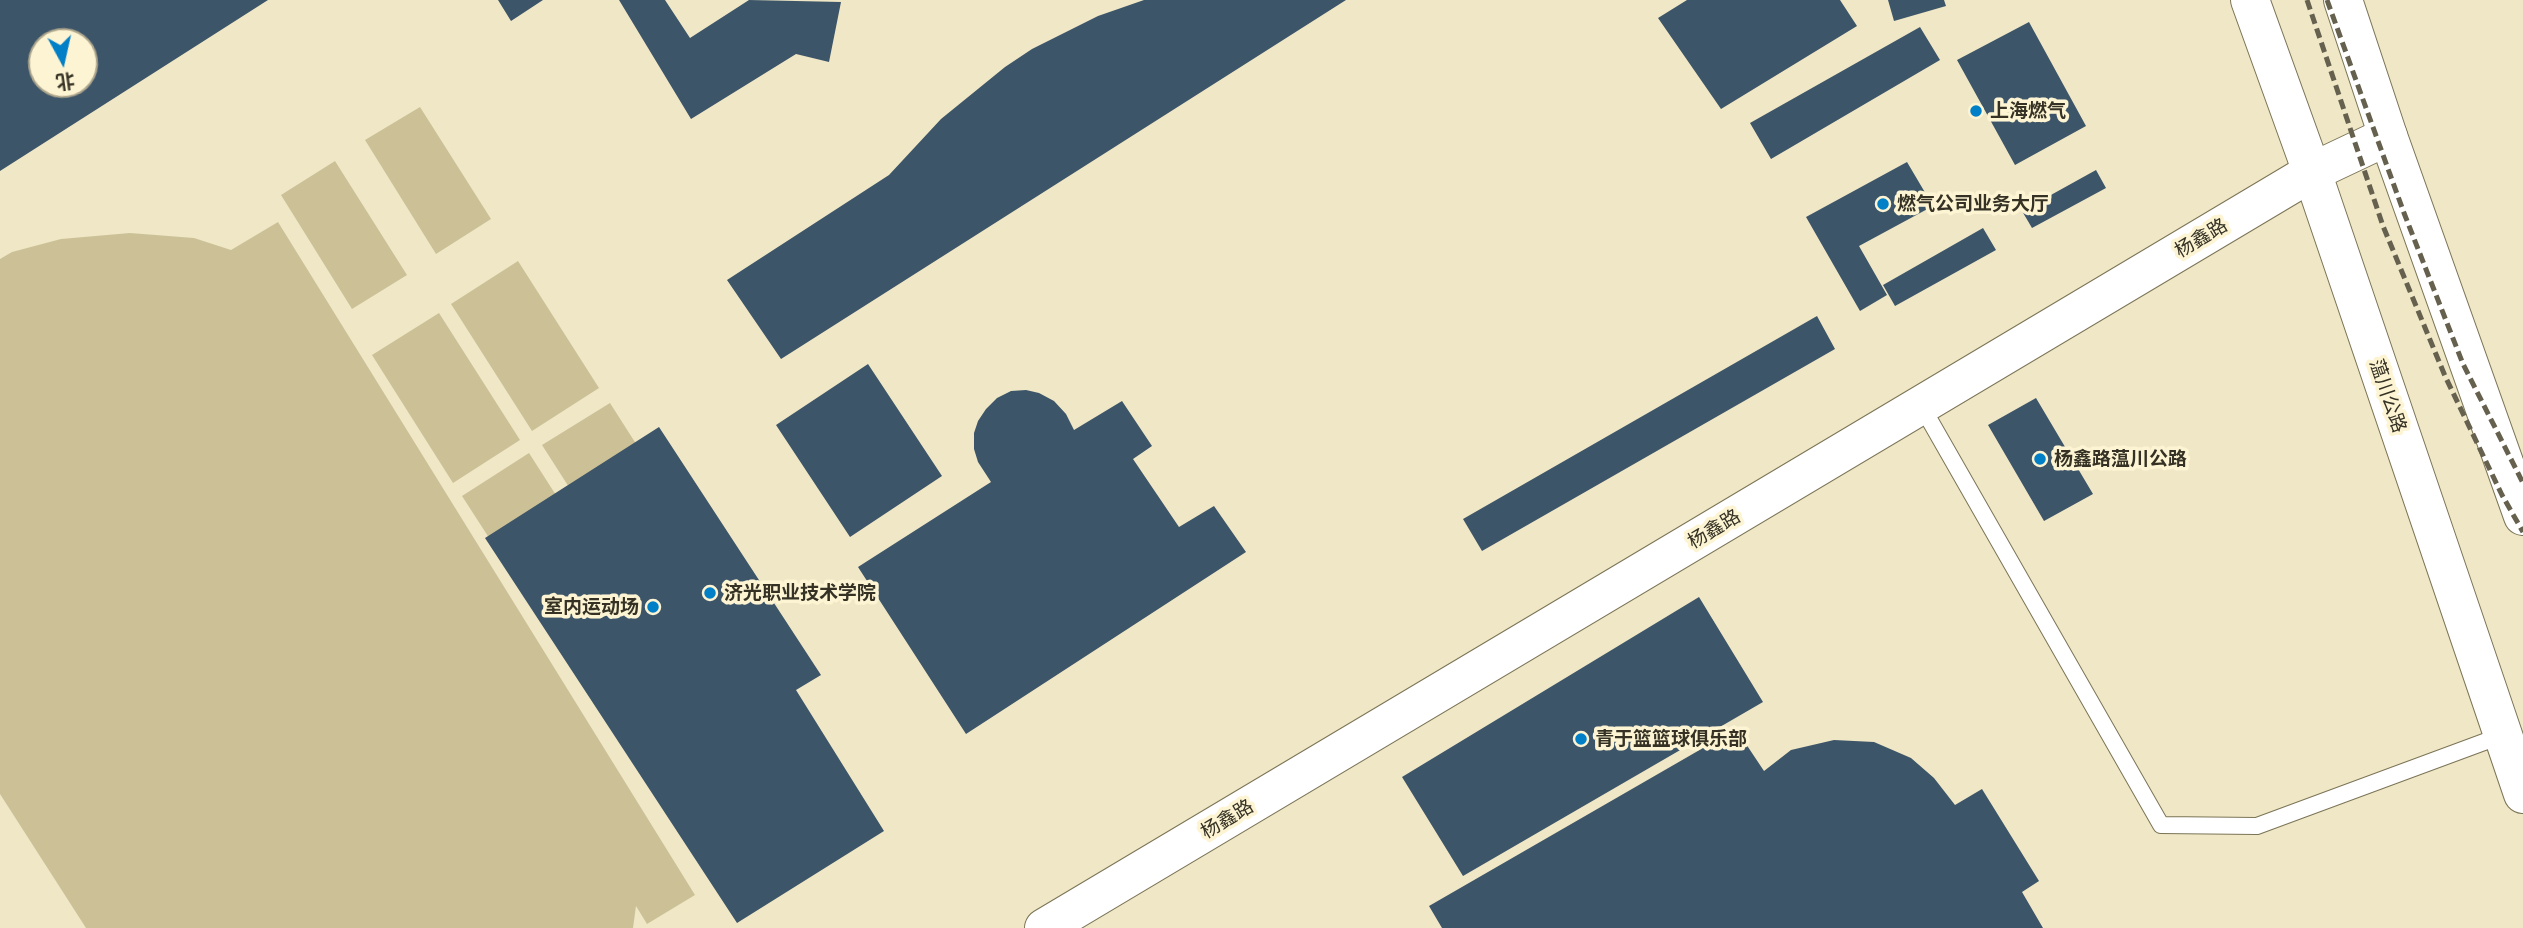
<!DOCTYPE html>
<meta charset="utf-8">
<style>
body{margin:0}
#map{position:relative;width:2523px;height:928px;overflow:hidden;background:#efe7c6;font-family:Ubuntu,"Noto Sans SC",sans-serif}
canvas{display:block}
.north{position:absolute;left:28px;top:28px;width:70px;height:70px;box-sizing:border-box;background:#fdf4d3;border:2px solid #ada68d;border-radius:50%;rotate:172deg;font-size:19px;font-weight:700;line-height:28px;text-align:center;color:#353225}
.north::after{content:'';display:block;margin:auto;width:24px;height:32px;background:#017fc7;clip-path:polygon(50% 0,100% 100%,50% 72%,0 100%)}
</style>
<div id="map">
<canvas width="2523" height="928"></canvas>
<div class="north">北</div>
</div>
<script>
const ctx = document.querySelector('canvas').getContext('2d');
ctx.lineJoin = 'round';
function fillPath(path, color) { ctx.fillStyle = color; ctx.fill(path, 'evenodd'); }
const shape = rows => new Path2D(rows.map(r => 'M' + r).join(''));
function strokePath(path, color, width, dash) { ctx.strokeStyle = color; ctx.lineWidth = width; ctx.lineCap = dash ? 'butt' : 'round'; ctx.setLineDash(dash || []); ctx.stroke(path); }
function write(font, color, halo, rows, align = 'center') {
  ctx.font = font + ' Ubuntu,"Noto Sans SC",sans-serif'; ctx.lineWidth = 7; ctx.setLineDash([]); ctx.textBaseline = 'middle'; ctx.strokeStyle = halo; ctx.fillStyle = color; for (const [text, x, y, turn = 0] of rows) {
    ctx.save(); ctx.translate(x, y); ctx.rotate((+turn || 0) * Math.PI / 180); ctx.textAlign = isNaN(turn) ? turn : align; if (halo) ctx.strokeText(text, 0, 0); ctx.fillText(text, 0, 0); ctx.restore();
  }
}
fillPath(shape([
 [420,107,491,219,436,254,365,140],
 [335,161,407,275,352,309,281,195],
 [278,222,695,895,647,924,636,906,633,928,86,928,0,794,0,259,12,252,61,239,130,233,194,238,231,250],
 [518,261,599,388,532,431,451,304],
 [439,313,520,440,453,483,372,355],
 [610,403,691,530,624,573,542,445],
 [529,453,611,581,544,623,462,496]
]), '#ccc196');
fillPath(shape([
 [0,0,268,0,0,171],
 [42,42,84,42,84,84,42,84],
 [498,0,543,0,511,21],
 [619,0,665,0,690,38,749,0,841,2,829,62,796,54,691,119],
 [1144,0,1346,0,781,359,727,280,889,175,941,119,1005,67,1032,49,1098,16],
 [1687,0,1840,0,1857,26,1721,109,1658,18],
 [1888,0,1944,0,1946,6,1894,21],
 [2029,22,2086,126,2015,165,1957,60],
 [1920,27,1940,60,1771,159,1750,123],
 [1907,162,1933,206,1859,246,1887,295,1860,311,1806,217],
 [2096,170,2106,188,2032,228,2022,211],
 [1983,228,1996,250,1895,306,1883,285],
 [1817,316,1835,349,1482,551,1463,519],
 [868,364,942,476,850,537,776,425],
 [1026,390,1039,393,1054,401,1066,414,1074,430,1122,401,1152,446,1133,459,1179,527,1214,506,1246,552,966,734,858,567,991,482,978,462,974,449,974,433,978,421,986,409,997,398,1011,391],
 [2036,398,2093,494,2044,521,1988,425],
 [659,427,821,675,796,690,884,831,737,923,485,538],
 [1699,597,1763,702,1463,876,1402,777],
 [1736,729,1764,771,1791,750,1834,740,1874,742,1911,758,1934,778,1955,805,1982,789,2039,881,2022,892,2043,928,1442,928,1429,906]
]), '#3d5569');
const lane = shape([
 [1921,405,2161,825,2257,826,2503,735]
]);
const secondary = shape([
 [1044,928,2312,172,2388,136]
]);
const primary = shape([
 [2250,0,2312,172,2523,794],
 [2343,0,2388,136,2523,516]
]);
strokePath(lane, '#7b7456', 18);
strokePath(secondary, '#7b7456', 40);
strokePath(primary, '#7b7456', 40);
strokePath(lane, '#fff', 16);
strokePath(secondary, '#fff', 38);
strokePath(primary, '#fff', 38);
strokePath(shape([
 [2307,0,2383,226,2445,376,2502,495,2523,532],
 [2327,0,2404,213,2463,364,2523,483]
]), '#65614e', 5, [10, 5]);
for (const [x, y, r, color] of [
 [1976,111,7,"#017fc7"],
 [1883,204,7,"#017fc7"],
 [2040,459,7,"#017fc7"],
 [710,593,7,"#017fc7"],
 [653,607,7,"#017fc7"],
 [1581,739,7,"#017fc7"]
]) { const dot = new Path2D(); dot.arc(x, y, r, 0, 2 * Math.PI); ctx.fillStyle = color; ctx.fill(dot); strokePath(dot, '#fdf4d3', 2.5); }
write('bold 19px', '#353225', '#fdf4d3', [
 ["上海燃气",1990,111],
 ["燃气公司业务大厅",1897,204],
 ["杨鑫路蕰川公路",2054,459],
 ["济光职业技术学院",724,593],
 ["室内运动场",639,607,"right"],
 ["青于篮篮球俱乐部",1595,739]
], 'left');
write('19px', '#353225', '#fdf4d3', [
 ["杨鑫路",2201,238,-31],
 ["蕰川公路",2388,396,71],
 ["杨鑫路",1714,529,-31],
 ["杨鑫路",1227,819,-31]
]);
</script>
